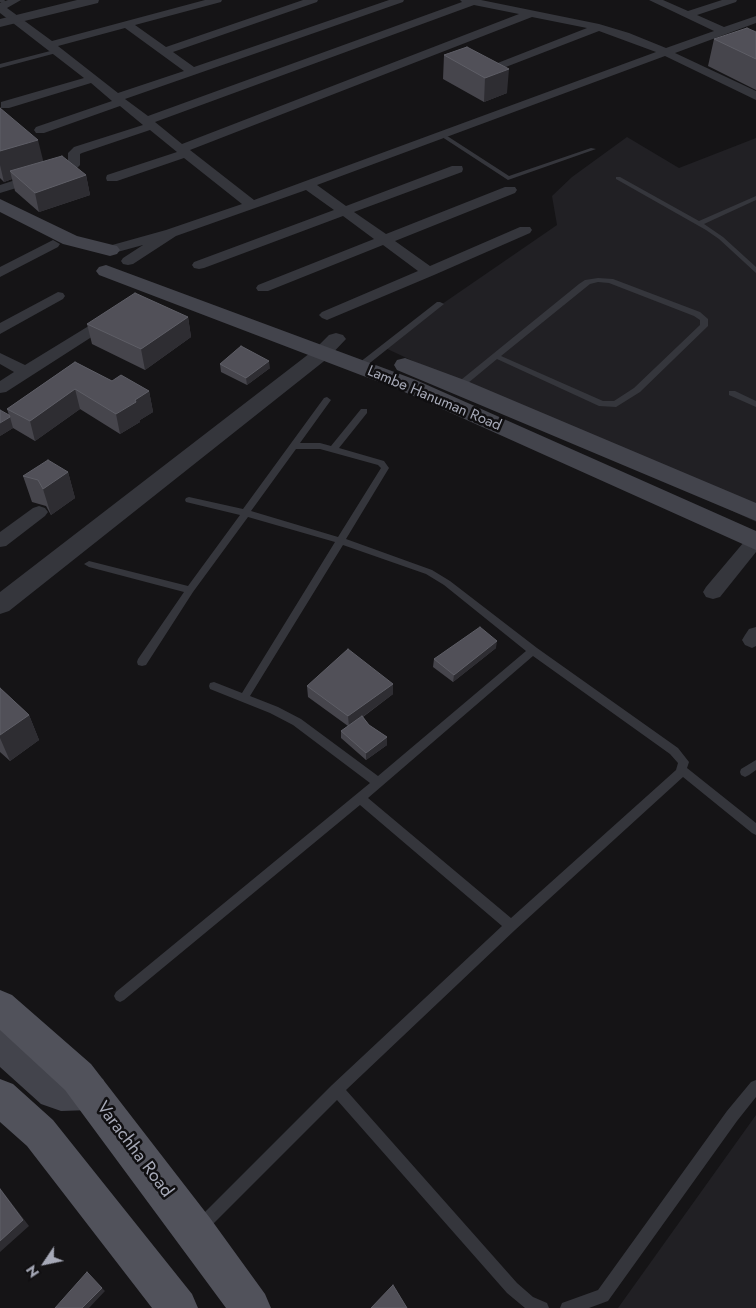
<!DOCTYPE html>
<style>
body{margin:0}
#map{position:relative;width:756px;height:1308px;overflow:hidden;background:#151416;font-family:Jost,sans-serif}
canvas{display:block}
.north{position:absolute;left:20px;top:1238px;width:50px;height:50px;-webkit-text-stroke:4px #100f11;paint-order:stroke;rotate:236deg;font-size:14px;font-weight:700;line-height:20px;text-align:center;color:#a6a9b7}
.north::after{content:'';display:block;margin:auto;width:18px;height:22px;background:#a6a9b7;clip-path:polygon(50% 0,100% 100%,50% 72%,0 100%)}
</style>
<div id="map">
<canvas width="756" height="1308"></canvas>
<div class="north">N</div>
</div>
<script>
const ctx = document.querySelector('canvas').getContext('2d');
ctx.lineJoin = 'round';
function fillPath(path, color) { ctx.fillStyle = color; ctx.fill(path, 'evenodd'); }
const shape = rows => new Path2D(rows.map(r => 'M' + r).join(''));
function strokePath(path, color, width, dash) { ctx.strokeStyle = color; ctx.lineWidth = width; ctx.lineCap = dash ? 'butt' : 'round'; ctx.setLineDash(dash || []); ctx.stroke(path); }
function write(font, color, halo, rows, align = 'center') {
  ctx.font = font + ' Jost,sans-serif'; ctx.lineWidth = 5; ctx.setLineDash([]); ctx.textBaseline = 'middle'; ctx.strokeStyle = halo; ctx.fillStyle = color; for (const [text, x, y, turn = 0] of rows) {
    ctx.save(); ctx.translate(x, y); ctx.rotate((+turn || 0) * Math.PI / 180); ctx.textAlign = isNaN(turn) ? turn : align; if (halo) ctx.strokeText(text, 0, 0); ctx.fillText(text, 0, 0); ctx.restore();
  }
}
fillPath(shape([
 [627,137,679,168,756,138,756,522,381,346,557,225,552,196,572,177],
 [756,1115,756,1308,618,1308]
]), '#212024');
fillPath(shape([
 [0,0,4,0,10,4,5,5,0,2,0,0],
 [58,49,61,51,60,52,0,68,0,64,58,49],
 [441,132,509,176,591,148,596,149,508,180,439,135,439,133,441,132],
 [616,177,620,177,699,221,756,196,756,200,704,224,723,237,756,267,756,273,719,239,706,230,616,179,616,177],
 [598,278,613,279,700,312,708,319,708,326,640,392,616,407,599,406,497,359,462,388,456,388,456,384,579,284,585,280,598,278],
 [598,282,609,283,694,316,700,320,700,325,634,388,614,401,603,401,501,356,585,288,590,284,598,282],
 [437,302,440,302,444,304,361,370,355,370,355,366,437,302],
 [729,391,735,391,756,401,756,407,729,395,729,391],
 [327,397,331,400,300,443,320,443,331,446,361,409,367,409,367,413,339,448,384,461,389,468,346,539,432,570,450,581,537,648,678,748,689,762,687,768,756,823,756,835,752,833,683,777,515,930,346,1090,517,1283,533,1297,547,1303,549,1308,525,1308,507,1293,337,1100,205,1232,200,1234,195,1232,193,1227,195,1222,332,1085,502,926,360,805,124,1000,120,1002,116,1000,114,996,116,992,370,783,293,725,270,713,210,689,209,686,210,683,214,682,242,693,335,542,248,517,193,592,146,665,142,666,138,665,137,662,138,659,184,592,89,567,84,564,89,561,188,586,240,515,186,502,185,500,186,498,189,497,243,509,324,398,327,397],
 [296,449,320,449,378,465,381,468,338,537,251,511,296,449],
 [343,545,426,574,444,585,526,651,378,776,301,719,278,707,250,696,343,545],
 [533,656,670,754,678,763,676,770,511,918,368,798,533,656],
 [756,760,756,770,749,775,745,777,741,775,740,772,741,769,756,760],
 [756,1080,756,1097,737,1121,608,1301,589,1308,560,1308,562,1303,598,1290,727,1111,751,1082,756,1080]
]), '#35363c');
fillPath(shape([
 [8,0,21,0,7,8,52,41,205,0,222,0,221,2,135,25,166,47,303,0,318,0,317,2,173,52,194,67,389,0,404,0,403,2,125,99,148,116,462,2,460,0,481,0,599,24,629,33,666,48,714,31,649,0,663,0,688,11,722,0,737,0,736,2,697,15,724,27,756,16,756,23,675,53,756,91,756,100,665,56,317,185,346,206,452,166,462,166,463,169,462,172,354,212,386,234,505,187,515,187,517,190,515,193,395,241,430,266,520,227,530,227,532,230,530,233,434,275,327,320,322,318,319,315,322,312,418,271,383,245,268,291,258,291,256,288,258,285,374,239,343,216,204,268,199,269,194,268,192,265,194,262,334,210,306,190,176,236,133,264,128,265,123,264,121,261,123,258,143,245,110,254,103,250,105,247,166,230,242,204,184,158,117,181,107,181,106,178,107,175,177,152,150,130,82,153,80,154,80,165,75,170,0,193,0,185,68,163,68,153,74,147,143,125,120,106,44,133,36,133,34,130,36,127,112,101,91,83,9,108,1,108,1,102,84,78,0,13,0,3,8,0],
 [474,5,519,14,182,144,155,122,474,5],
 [532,17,587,28,490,66,488,68,490,70,498,70,599,31,656,52,254,200,190,150,532,17],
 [125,28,184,71,118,93,58,46,125,28],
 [53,240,60,244,58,247,0,277,0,267,53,240],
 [58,292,63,293,65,296,63,299,0,334,0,323,58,292],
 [110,314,115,316,118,319,115,322,6,392,0,393,0,381,14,372,0,364,0,353,25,365,105,316,110,314],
 [39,506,45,508,48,512,45,516,6,546,0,547,0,532,33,508,39,506],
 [756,535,756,552,720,597,713,599,706,597,703,592,706,587,749,536,756,535],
 [756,627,756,646,752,648,745,645,742,640,745,635,749,629,756,627]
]), '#35363c');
fillPath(shape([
 [77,0,99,0,98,3,0,27,0,19,77,0],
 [336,333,343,335,346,339,328,358,9,611,0,614,0,592,314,350,329,335,336,333]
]), '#35363c');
fillPath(shape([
 [0,199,77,236,117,246,120,250,117,254,110,256,63,244,0,212,0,199],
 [106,265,416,380,756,531,756,550,400,390,99,275,96,271,99,267,106,265],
 [405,358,467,381,756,503,756,521,397,370,394,365,397,360,405,358],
 [0,1026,13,1031,63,1075,90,1074,103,1079,108,1092,103,1105,90,1110,61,1111,41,1104,0,1067,0,1026]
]), '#43444c');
fillPath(shape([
 [0,990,12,995,91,1064,210,1218,265,1294,271,1308,226,1308,65,1090,0,1030,0,990],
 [0,1079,13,1084,53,1120,192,1294,198,1308,152,1308,27,1146,0,1122,0,1079]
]), '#51525b');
fillPath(shape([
 [756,32,756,90,708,66,714,39],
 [467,47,507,93,484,102,443,79,444,55],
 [0,108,43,161,86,175,90,195,39,212,15,191,12,179,4,182,0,178],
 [188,317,191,337,145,370,92,344,87,324],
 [75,362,112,381,149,391,153,412,140,420,140,422,120,434,80,409,35,441,13,428,0,436,9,415,7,409],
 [220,364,270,368,247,385,221,372],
 [68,472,75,498,51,515,46,506,32,502,23,476],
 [496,648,453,682,433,667,434,659],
 [393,684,393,694,363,717,369,725,387,737,387,745,366,760,341,738,341,731,348,726,308,697,307,686],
 [0,688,29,715,39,740,10,761,0,752]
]), '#46454c');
fillPath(shape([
 [509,69,507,93,484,102,485,78],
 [38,140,45,168,10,171,12,179,4,182,0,165,0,151],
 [86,175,90,195,39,212,35,193],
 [188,317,191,337,145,370,141,349],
 [269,361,270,368,247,385,246,378],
 [75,389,80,409,35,441,30,421],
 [149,391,153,412,140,420,140,422,120,434,116,414,135,400],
 [10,417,13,428,0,436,0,423],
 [68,472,75,498,51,515,43,489],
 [497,641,496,648,453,682,454,675],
 [393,684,393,694,349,727,348,716],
 [29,715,39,740,10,761,0,738,0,735],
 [387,737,387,745,366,760,366,753],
 [0,1188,29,1226,0,1252],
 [102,1288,105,1291,89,1308,82,1308]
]), '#2e2d32');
const building = shape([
 [747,28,756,32,756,59,714,39,747,28],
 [467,47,509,69,485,78,444,55,467,47],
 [0,108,38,140,0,151,0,108],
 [62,156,86,175,35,193,10,171,62,156],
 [135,293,188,317,141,349,87,324,135,293],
 [241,346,269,361,246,378,220,364,241,346],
 [75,362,112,381,121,375,149,391,135,400,136,402,116,414,75,389,30,421,7,409,75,362],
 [0,410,9,415,10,417,0,423,0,410],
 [48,460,68,472,43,489,38,480,23,476,48,460],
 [480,627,497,641,454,675,434,659,480,627],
 [348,649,393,684,348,716,307,686,348,649],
 [0,688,29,715,0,735,0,688],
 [362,716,369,725,387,737,366,753,341,731,362,716],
 [0,1189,23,1220,0,1241,0,1189],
 [87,1272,102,1288,82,1308,55,1308,87,1272],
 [393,1285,407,1308,371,1308,393,1285]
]);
fillPath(building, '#515058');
strokePath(building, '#5e5e66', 1);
write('15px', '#a6a9b7', '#100f11', [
 ["Lambe Hanuman Road",434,399,23]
]);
write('18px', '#a6a9b7', '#100f11', [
 ["Varachha Road",134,1150,53]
]);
</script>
